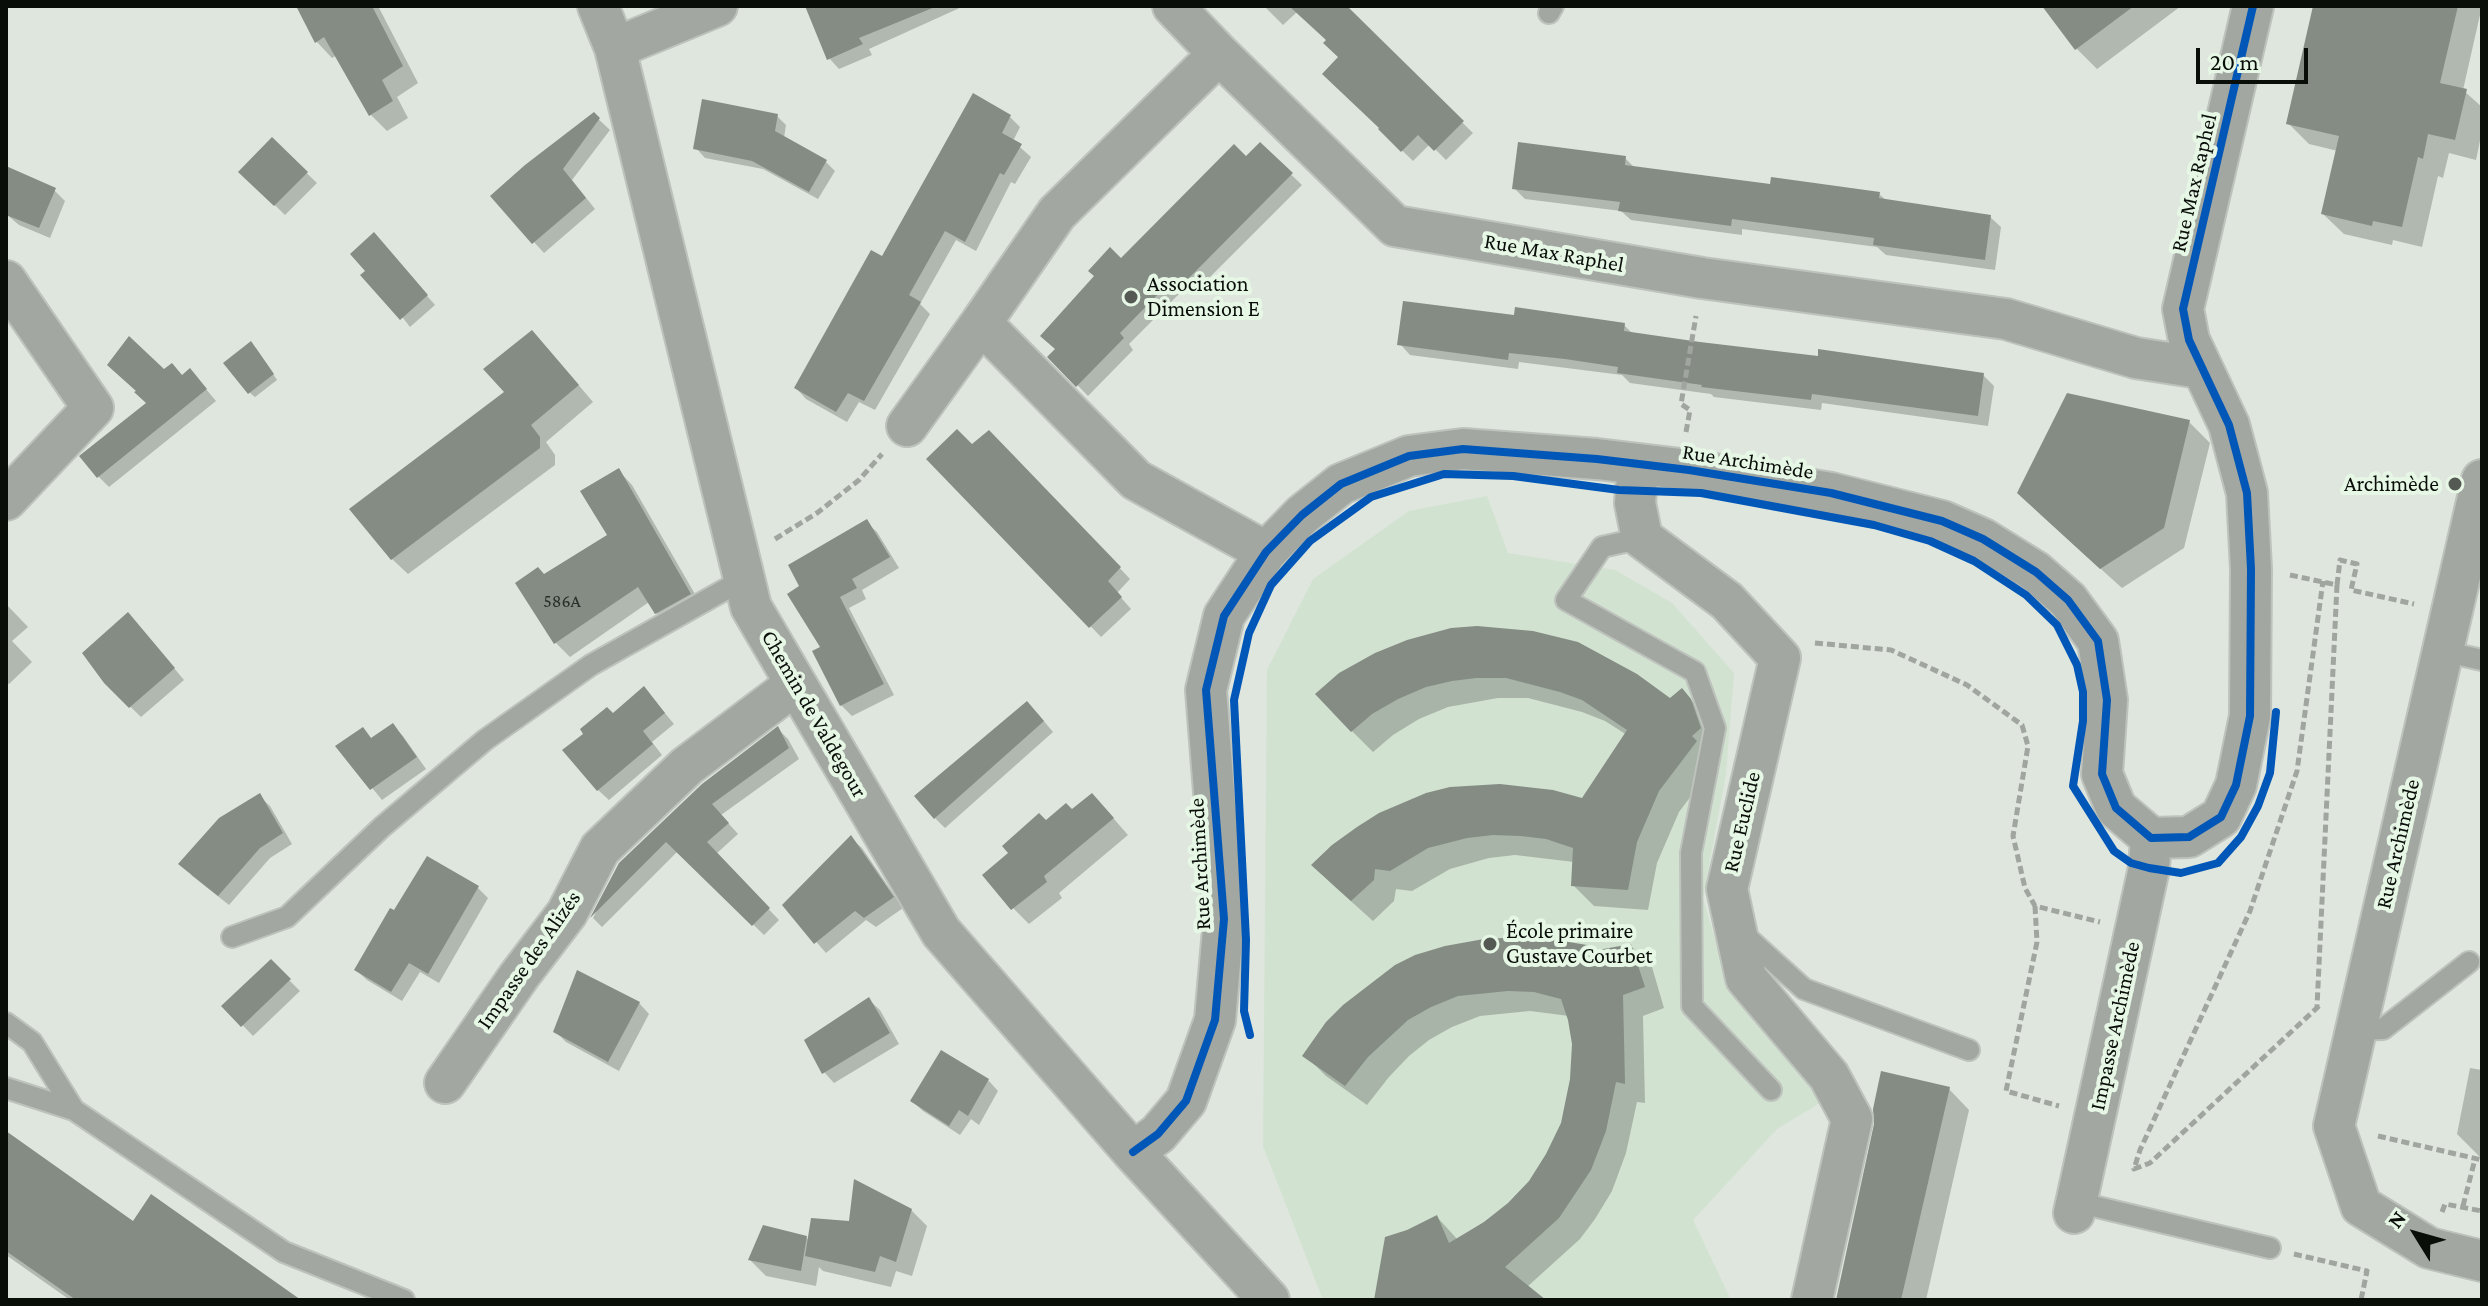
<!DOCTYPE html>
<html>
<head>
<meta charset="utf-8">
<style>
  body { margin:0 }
  #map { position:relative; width:2488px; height:1306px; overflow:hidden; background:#dee6dd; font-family:"Crimson Pro",serif }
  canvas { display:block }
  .frame { position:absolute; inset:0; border:8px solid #090e09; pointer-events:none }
  .north { position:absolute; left:2376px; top:1194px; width:80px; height:80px; -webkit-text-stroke:6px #e7f7e6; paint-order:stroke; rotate:307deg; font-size:22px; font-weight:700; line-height:32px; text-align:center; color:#090e09 }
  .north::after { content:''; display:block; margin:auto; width:28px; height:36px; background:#090e09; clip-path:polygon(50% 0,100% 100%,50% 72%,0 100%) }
  .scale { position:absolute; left:2196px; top:48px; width:112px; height:36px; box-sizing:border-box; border:4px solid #090e09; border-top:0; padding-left:10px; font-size:24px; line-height:28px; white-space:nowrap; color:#090e09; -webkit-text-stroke:6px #e7f7e6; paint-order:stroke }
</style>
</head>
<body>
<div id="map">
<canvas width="2488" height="1306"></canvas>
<div class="frame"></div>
<div class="north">N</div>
<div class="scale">20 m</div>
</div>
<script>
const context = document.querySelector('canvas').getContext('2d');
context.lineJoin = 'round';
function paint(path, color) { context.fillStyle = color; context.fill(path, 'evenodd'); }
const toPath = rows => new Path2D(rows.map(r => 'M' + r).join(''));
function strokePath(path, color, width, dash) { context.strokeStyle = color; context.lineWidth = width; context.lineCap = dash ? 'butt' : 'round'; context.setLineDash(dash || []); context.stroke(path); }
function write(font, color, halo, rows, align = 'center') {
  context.font = font + ' "Crimson Pro",serif'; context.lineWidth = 8; context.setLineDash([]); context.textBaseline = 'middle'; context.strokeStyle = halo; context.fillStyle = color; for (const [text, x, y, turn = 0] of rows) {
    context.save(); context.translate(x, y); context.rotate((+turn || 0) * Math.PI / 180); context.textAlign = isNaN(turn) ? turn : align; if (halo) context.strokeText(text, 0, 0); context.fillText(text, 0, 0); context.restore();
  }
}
const built = toPath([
  [1487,496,1508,553,1615,570,1672,603,1734,673,1726,774,1703,898,1730,990,1823,1101,1777,1129,1693,1220,1731,1300,1323,1300,1263,1146,1267,670,1313,579,1409,511]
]);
const shadow = toPath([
  [305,6,378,6,418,83,397,97,408,118,387,131,371,115,337,55,332,58,317,42],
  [816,6,964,6,869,49,872,55,839,69,829,58],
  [1264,6,1344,6,1473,133,1446,160,1430,144,1413,161,1380,129,1341,58,1328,40,1297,12,1283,25],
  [2045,6,2181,6,2097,69,2077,49],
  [2315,6,2482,6,2463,90,2482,107,2482,131,2476,160,2449,153,2443,178,2438,176,2422,247,2393,240,2392,245,2344,234,2323,214,2338,151,2309,144,2288,123],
  [594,115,610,130,572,180,595,209,544,253,493,197],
  [777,116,786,125,784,138,826,162,835,171,818,199,763,169,705,158,696,148],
  [1010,117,1020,127,1013,141,1031,157,1015,184,1011,182,976,251,956,240,920,304,930,314,875,410,859,402,847,422,806,399,796,388],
  [272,140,317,183,285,215,241,172],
  [1260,145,1302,185,1193,294,1186,287,1129,344,1133,350,1088,396,1050,357,1057,349,1096,276,1122,260,1246,158],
  [1625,158,1636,169,1771,186,1879,194,1887,201,1990,217,2001,227,1995,270,1886,255,1877,247,1742,229,1742,235,1631,220,1621,211,1525,199,1514,188],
  [6,182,54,190,65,201,50,238,19,225,6,214],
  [382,244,435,305,410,327,367,271],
  [1516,317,1624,325,1633,334,1819,358,1983,375,1994,386,1988,426,1822,403,1821,410,1714,397,1711,394,1630,383,1622,375,1519,362,1518,369,1410,355,1400,344],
  [256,348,277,380,255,397,250,393],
  [547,348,593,402,546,442,555,455,555,465,408,574,392,559,507,393],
  [190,370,216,401,109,487,98,476,148,404,138,391,164,372,182,377],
  [2189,422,2210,443,2184,548,2122,588,2040,514],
  [972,447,1012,454,1130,579,1117,593,1131,609,1101,637,929,459],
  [619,471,632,485,703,608,670,627,656,613,649,602,570,657,556,643,518,583,544,576,609,535],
  [866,522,877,532,899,568,862,590,866,599,849,608,894,695,852,716,841,705,815,652,823,648,802,587],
  [6,604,28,627,12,641,32,662,9,684,6,682],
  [138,625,184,680,141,717,105,682],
  [1376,655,1670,701,1682,691,1702,711,1716,763,1679,812,1657,863,1648,910,1594,906,1573,885,1574,862,1515,855,1489,858,1450,869,1412,891,1396,889,1394,901,1373,921,1334,886,1313,865,1583,800,1627,735,1605,721,1582,712,1528,698,1498,698,1448,707,1419,719,1393,735,1373,752,1352,731],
  [654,700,674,724,652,742,662,755,609,800,598,790,586,735,613,716],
  [1038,714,1053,732,945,828,935,818],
  [393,726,403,736,426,769,382,800,338,746,372,740],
  [778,729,788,739,799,759,721,815,738,834,716,854,779,920,764,935,678,851,602,927,593,918,620,864],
  [259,796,270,806,292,844,270,858,229,905,191,875],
  [1107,811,1128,835,1059,893,1062,898,1029,924,1013,908,1046,823,1072,812],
  [851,838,862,848,903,908,876,927,866,920,826,953,784,905],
  [478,888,488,898,439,983,420,972,402,1001,367,980,356,970,394,913],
  [1631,946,1652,967,1664,1008,1643,1016,1645,1103,1637,1102,1626,1153,1612,1191,1595,1219,1580,1239,1527,1287,1543,1300,1378,1300,1408,1232,1437,1217,1458,1240,1510,1204,1530,1182,1547,1155,1563,1124,1572,1080,1574,1044,1569,1016,1530,1011,1480,1016,1452,1027,1429,1040,1409,1056,1389,1077,1367,1105,1326,1076,1305,1055,1327,1024,1598,952],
  [271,962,300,991,253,1036,224,1006],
  [869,1000,880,1010,899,1044,834,1083,824,1072],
  [639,1003,649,1014,619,1071,566,1042,555,1031],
  [2470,1068,2482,1070,2482,1159,2457,1134],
  [988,1080,998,1091,979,1125,971,1119,960,1135,923,1111,912,1101],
  [1949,1089,1969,1110,1926,1300,1838,1300],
  [6,1133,134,1224,297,1300,70,1300,6,1255],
  [911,1210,927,1226,912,1276,896,1271,891,1287,823,1271,819,1267,816,1286,766,1276,750,1260,806,1237,809,1241,851,1224]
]);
const building = toPath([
  [296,6,375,6,373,8,403,66,382,80,393,101,369,116,324,37,315,43],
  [805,6,935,6,935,7,859,38,863,44,827,60],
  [1289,6,1347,6,1464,121,1434,151,1418,135,1401,152,1378,129,1379,128,1322,74,1338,57,1323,43,1326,40],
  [2042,6,2134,6,2075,50],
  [2313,6,2458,6,2440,83,2467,89,2455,140,2428,134,2423,159,2418,157,2402,227,2373,221,2372,226,2321,214,2339,136,2286,124],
  [973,93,1011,115,1002,133,1022,144,1004,175,1000,173,965,242,945,231,909,295,921,302,864,401,848,393,836,412,794,388,871,250,882,256],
  [702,99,778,114,775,131,827,160,809,192,752,161,693,149],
  [594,112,600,118,563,169,586,198,532,244,490,196,525,165],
  [272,137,308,172,274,206,238,172],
  [1260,142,1293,173,1182,285,1175,277,1120,333,1124,338,1076,387,1047,357,1055,349,1040,336,1094,276,1088,271,1110,247,1121,258,1234,144,1246,156],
  [1518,142,1626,156,1625,165,1770,184,1771,177,1880,192,1879,198,1991,215,1985,260,1873,245,1874,238,1732,219,1731,226,1618,211,1620,202,1512,189],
  [6,166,56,188,39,228,6,215],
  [374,232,428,295,400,320,360,275,365,271,350,254],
  [1403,301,1514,315,1515,307,1625,323,1624,331,1700,342,1818,356,1818,349,1984,373,1978,416,1812,394,1811,400,1701,387,1702,385,1617,373,1618,367,1565,359,1509,353,1508,360,1397,345],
  [532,330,579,385,531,425,540,437,540,448,391,560,349,509,504,392,483,369],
  [129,336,164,369,172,363,182,375,190,368,207,389,97,478,79,456,146,403,134,392,136,391,107,365],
  [251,341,274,374,248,394,223,363],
  [2067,393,2190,420,2164,528,2100,569,2017,493],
  [957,429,972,444,989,430,1121,567,1108,581,1122,597,1089,628,926,459],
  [619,468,691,594,655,614,638,587,554,644,515,583,538,567,544,574,607,535,580,491],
  [867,519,890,557,852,579,857,588,840,597,884,684,840,706,812,651,820,647,787,594,799,586,788,565],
  [128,612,175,668,129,708,104,683,82,653],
  [1477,626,1533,631,1578,642,1637,674,1670,698,1682,688,1691,699,1701,728,1692,736,1697,741,1659,791,1637,842,1628,890,1571,886,1573,848,1546,839,1521,836,1493,835,1467,838,1428,848,1390,871,1375,869,1374,880,1351,901,1311,865,1332,845,1357,827,1379,813,1426,793,1450,787,1500,784,1553,790,1582,798,1627,730,1582,700,1560,692,1506,678,1476,678,1452,681,1426,687,1398,699,1372,714,1351,732,1315,694,1339,673,1375,653,1407,640,1451,628],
  [644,686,665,713,643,731,653,744,597,791,562,750,583,734,580,729,607,707,613,713],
  [1027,701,1044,721,934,819,914,796],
  [393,723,417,757,370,790,335,746,363,727,371,738],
  [778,726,789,748,712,804,729,823,707,842,770,908,752,926,666,842,590,918,619,863,702,784],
  [260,793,283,833,260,848,218,896,178,864,219,818],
  [1092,793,1114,818,1044,876,1047,882,1011,910,982,875,1008,853,1002,846,1039,813,1046,820,1066,803,1072,809],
  [851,835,894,897,864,918,855,911,814,944,782,905],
  [427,856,479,886,428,974,409,963,391,992,354,970,390,908,394,910],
  [1524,937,1557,940,1587,945,1598,950,1631,944,1645,987,1623,995,1625,1084,1616,1082,1606,1131,1591,1170,1559,1218,1505,1267,1546,1300,1374,1300,1385,1237,1407,1230,1437,1215,1449,1243,1484,1222,1508,1203,1529,1181,1546,1154,1561,1123,1570,1079,1572,1044,1568,1020,1561,999,1534,992,1508,991,1458,996,1431,1007,1408,1020,1368,1057,1345,1086,1302,1056,1326,1022,1343,1005,1395,965,1415,955,1445,946,1484,939],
  [271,959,291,979,241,1027,221,1006],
  [577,970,640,1002,608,1062,553,1032],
  [869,997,890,1033,822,1074,804,1040],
  [941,1050,989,1079,968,1116,959,1110,949,1126,910,1101],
  [1881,1071,1950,1087,1901,1300,1836,1300,1874,1124,1873,1109],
  [6,1131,133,1221,151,1194,301,1300,76,1300,6,1251],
  [854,1179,912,1209,896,1262,880,1256,875,1272,805,1256,811,1218,849,1221],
  [763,1225,807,1236,801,1271,748,1260]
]);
const path = toPath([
  [1686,432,1690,410,1681,404,1696,316],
  [775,539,817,513,859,480,882,454],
  [2290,575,2337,585,2317,1007],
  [2337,585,2340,560,2357,564,2351,590,2414,604],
  [1815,643,1891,650,1967,685,2022,725,2028,746,2013,836,2025,888,2035,906,2100,922],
  [2035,906,2037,942,2006,1091,2059,1106],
  [2319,1006,2150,1163,2134,1169,2140,1150,2250,911,2297,771,2323,581],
  [2378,1136,2482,1160],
  [2463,1206,2475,1159],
  [2442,1212,2445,1204,2482,1211],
  [2294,1254,2367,1271,2361,1300]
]);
const lane = toPath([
  [1549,13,1553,6],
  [1642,538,1602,547,1566,600,1695,672,1715,728,1691,853,1692,1006,1771,1090],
  [2442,651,2482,660],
  [1740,931,1804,989,1969,1050],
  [232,937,287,917,382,827,485,740,591,665,744,579],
  [6,1023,32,1042,74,1110,284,1252,404,1300],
  [2356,1030,2383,1029,2469,962],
  [6,1088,74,1110],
  [2076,1202,2270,1248]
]);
const street = toPath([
  [598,6,615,48,751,607,941,932,1133,1152,1269,1300],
  [1173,6,1219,54],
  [615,48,717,6],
  [6,281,93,408,6,500],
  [907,426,981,323],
  [1638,464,1635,503,1642,538,1727,601,1780,658,1727,889,1746,978,1829,1076,1852,1119,1812,1300],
  [2482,480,2334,1126,2361,1206,2429,1248,2482,1261],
  [1266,552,1136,480,981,323,1057,213,1219,54,1395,226,1702,278,2006,319,2136,358,2200,368],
  [445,1083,519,976,567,913,600,849,687,766,796,684],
  [1133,1152,1158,1134,1186,1101,1215,1020,1224,919,1206,690,1224,616,1266,552,1302,515,1341,484,1409,456,1463,449,1597,459,1689,470,1831,493,1942,521,1983,539,2036,572,2068,600,2098,641,2107,700,2102,774,2116,808,2151,838,2189,837,2221,817,2236,785,2250,716,2251,569,2247,493,2229,425,2189,340,2183,309,2253,6],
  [2074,1213,2149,868,2151,838]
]);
const cycleway = toPath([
  [1250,1035,1244,1011,1246,940,1234,700,1249,633,1271,585,1310,541,1371,497,1444,474,1513,476,1619,490,1701,493,1874,525,1930,541,1974,561,2026,595,2057,625,2077,665,2083,692,2083,721,2073,786,2114,851,2131,863,2149,868,2181,873,2218,863,2241,837,2258,806,2270,773,2276,712],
  [1133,1152,1158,1134,1186,1101,1215,1020,1224,919,1206,690,1224,616,1266,552,1302,515,1341,484,1409,456,1463,449,1597,459,1689,470,1831,493,1942,521,1983,539,2036,572,2068,600,2098,641,2107,700,2102,774,2116,808,2151,838,2189,837,2221,817,2236,785,2250,716,2251,569,2247,493,2229,425,2189,340,2183,309,2253,6]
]);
const markers = [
  [1131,297,8,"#545a53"],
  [2455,484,8,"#545a53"],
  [1490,944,8,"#545a53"]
];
const numberNames = [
  ["586A",562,601]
];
const streetNames = [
  ["Rue Max Raphel",2194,183,-77],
  ["Rue Max Raphel",1554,253,10],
  ["Rue Archimède",1748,462,9],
  ["Chemin de Valdegour",814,714,60],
  ["Rue Euclide",1742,822,-77],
  ["Rue Archimède",2398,844,-77],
  ["Rue Archimède",1200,864,-93],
  ["Impasse des Alizés",529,960,-55],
  ["Impasse Archimède",2115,1026,-78]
];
const poiNames = [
  ["Association",1147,284],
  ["Dimension E",1147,309],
  ["Archimède",2439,484,"right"],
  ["École primaire",1506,931],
  ["Gustave Courbet",1506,956]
];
paint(built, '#d2e2d1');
paint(shadow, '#0003');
paint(building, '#848c83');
strokePath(lane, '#bdc3bc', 24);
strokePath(street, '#bdc3bc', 44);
strokePath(path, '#a1a5a0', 5, [8, 4]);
strokePath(lane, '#a2a7a1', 20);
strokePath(street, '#a2a7a1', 40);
strokePath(cycleway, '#0057b8', 8);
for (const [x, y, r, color] of markers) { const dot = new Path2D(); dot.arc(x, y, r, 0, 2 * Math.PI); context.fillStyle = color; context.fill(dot); strokePath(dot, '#e7f7e6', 3); }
write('18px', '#282e28', null, numberNames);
write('22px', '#090e09', '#e7f7e6', streetNames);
write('22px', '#090e09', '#e7f7e6', poiNames, 'left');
</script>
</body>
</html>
